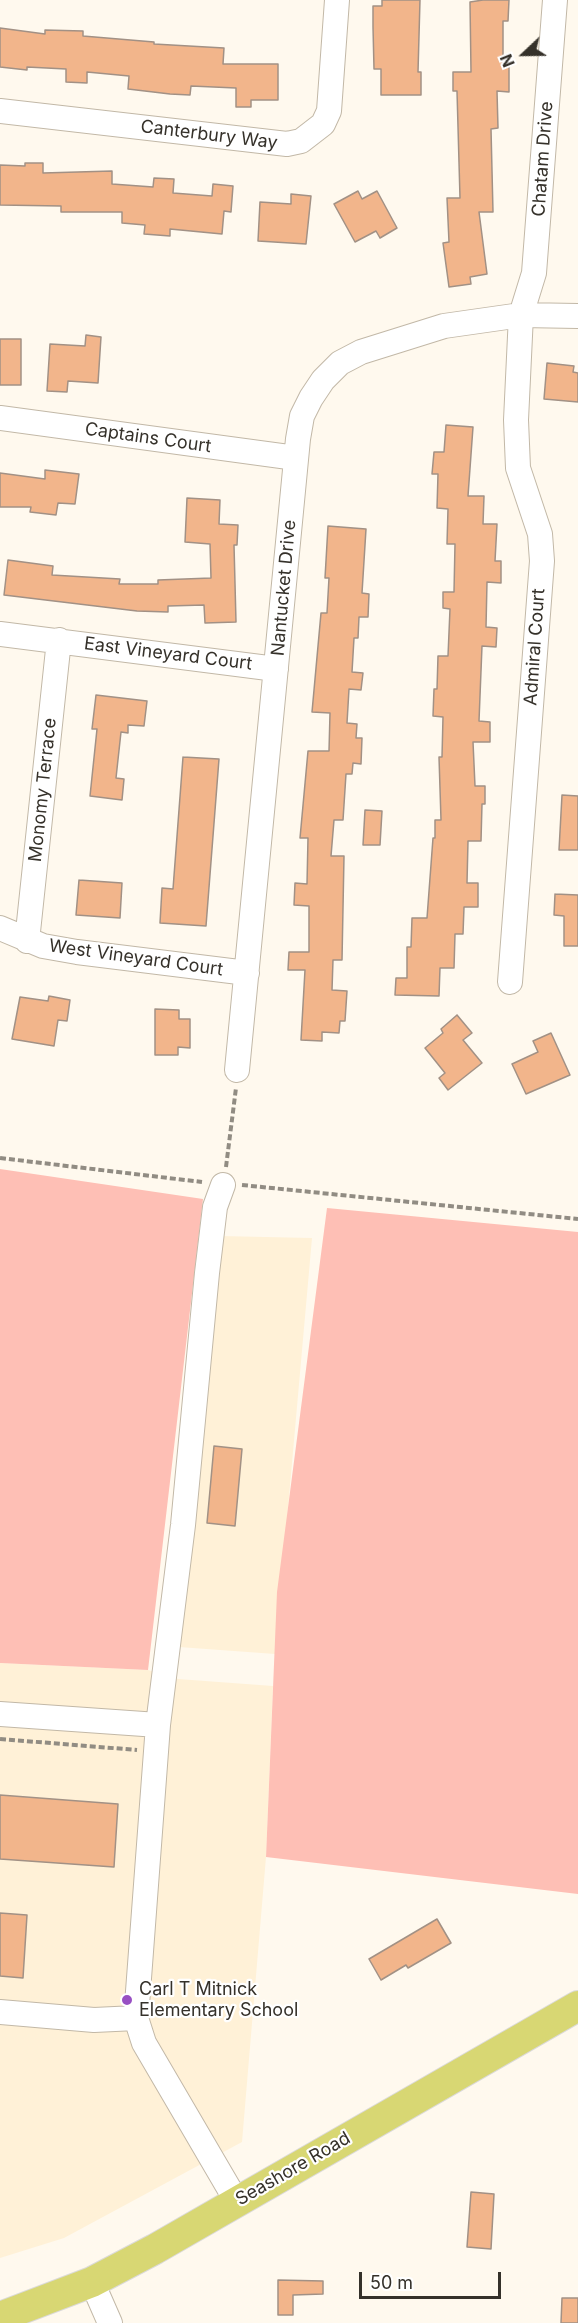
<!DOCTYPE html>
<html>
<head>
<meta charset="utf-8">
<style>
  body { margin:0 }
  #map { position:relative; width:578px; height:2323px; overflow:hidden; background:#fff9ee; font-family:Inter,sans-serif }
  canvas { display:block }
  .north { position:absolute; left:494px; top:24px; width:60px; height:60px; -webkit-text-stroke:4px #fff; paint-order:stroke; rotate:248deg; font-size:16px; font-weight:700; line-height:24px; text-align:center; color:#35312a }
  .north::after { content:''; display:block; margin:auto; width:21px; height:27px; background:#35312a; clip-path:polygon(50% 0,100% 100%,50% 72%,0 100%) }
  .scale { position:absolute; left:359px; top:2272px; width:142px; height:27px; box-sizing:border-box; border:3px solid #35312a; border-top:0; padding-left:8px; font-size:18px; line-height:21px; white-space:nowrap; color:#35312a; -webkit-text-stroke:4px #fff; paint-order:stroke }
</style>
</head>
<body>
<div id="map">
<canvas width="578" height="2323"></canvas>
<div class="north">N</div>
<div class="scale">50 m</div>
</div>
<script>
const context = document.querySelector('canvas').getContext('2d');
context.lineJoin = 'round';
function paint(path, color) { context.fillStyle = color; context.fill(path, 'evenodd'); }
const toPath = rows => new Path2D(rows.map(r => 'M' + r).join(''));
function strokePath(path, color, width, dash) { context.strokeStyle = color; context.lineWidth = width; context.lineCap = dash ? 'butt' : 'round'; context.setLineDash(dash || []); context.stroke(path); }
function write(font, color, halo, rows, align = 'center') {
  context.font = font + ' Inter,sans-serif'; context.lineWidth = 4.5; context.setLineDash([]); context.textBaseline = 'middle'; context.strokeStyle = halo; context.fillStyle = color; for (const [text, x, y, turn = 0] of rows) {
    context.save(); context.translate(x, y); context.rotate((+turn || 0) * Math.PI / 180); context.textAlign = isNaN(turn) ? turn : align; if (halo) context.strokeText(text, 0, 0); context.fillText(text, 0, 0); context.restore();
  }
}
const built = toPath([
  [219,1236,312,1238,275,1654,179,1647],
  [0,1663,148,1670,178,1679,273,1686,266,1857,242,2142,64,2238,0,2258]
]);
const green = toPath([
  [0,1169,203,1199,148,1670,0,1663],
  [327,1208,578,1232,578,1894,266,1857,277,1592]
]);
const building = toPath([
  [382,0,420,0,418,72,421,72,421,95,381,95,381,69,374,69,373,27,373,6,382,6,382,0],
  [483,0,509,0,508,21,503,21,503,67,509,67,509,92,497,91,498,128,491,129,493,212,479,212,487,274,470,277,471,284,449,287,443,243,449,242,447,198,460,198,457,91,453,91,453,72,471,72,470,2,483,0],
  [0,28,45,34,45,30,83,31,83,36,154,42,154,44,224,48,223,64,278,64,278,100,251,100,251,107,236,107,236,88,191,86,190,95,170,94,128,89,129,76,87,72,87,83,66,82,66,69,27,67,27,70,0,67,0,28],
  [25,163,43,163,43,173,112,171,112,184,153,187,154,178,174,179,173,193,212,196,213,184,233,186,231,212,224,211,222,234,170,229,170,236,144,234,145,225,122,223,122,212,61,212,61,206,0,205,0,165,25,166,25,163],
  [358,191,362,199,377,191,397,228,380,238,376,231,355,242,334,204,358,191],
  [291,194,311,196,306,244,258,241,260,202,291,204,291,194],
  [86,335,101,337,98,383,68,381,67,392,47,391,50,344,85,346,86,335],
  [0,339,21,339,21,385,0,385,0,339],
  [547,363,574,366,573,372,578,373,578,402,544,399,547,363],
  [446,425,473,427,468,496,484,496,483,524,497,524,495,561,501,561,501,583,487,582,486,627,497,628,496,647,482,646,479,721,490,722,490,742,473,742,475,786,485,786,485,804,482,804,481,841,468,841,467,883,478,883,478,907,464,907,463,934,455,934,454,968,440,968,439,996,395,995,396,978,407,978,407,947,411,947,412,918,427,918,433,838,435,838,435,820,441,820,439,757,442,757,443,717,433,716,434,689,437,689,438,656,448,656,450,609,443,608,443,592,454,592,455,544,447,544,448,509,437,508,438,474,432,474,434,452,444,452,446,425],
  [45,470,79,474,75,504,58,503,56,515,30,512,31,507,0,507,0,473,45,479,45,470],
  [187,498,220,500,219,524,238,525,237,545,234,545,236,622,205,623,204,605,168,606,168,612,137,611,4,595,8,560,53,566,52,575,120,579,119,584,158,584,158,580,211,578,210,544,185,542,187,498],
  [328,526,366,529,362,593,369,594,368,617,359,617,358,638,354,638,352,672,363,673,361,690,349,689,347,723,357,724,356,738,362,738,361,764,353,763,352,774,346,774,343,820,334,820,331,856,344,856,342,960,333,960,332,990,347,991,345,1021,340,1021,339,1033,322,1032,322,1041,301,1040,305,970,288,970,289,952,309,952,309,906,294,905,295,883,307,884,308,838,300,838,308,751,329,751,330,713,312,712,321,613,327,613,329,578,325,578,328,526],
  [96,695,147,701,144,726,128,725,128,733,121,732,116,778,124,779,122,800,90,796,97,729,92,729,96,695],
  [183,757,219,759,206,926,160,923,162,888,173,889,183,757],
  [562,795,578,796,578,850,559,850,562,795],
  [365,810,382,811,380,845,363,845,365,810],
  [79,880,122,883,120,918,76,915,79,880],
  [555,894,578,895,578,946,564,946,564,916,554,915,555,894],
  [49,996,70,1000,67,1021,58,1020,54,1046,12,1039,20,997,48,1001,49,996],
  [155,1009,179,1010,179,1019,190,1019,190,1048,178,1047,178,1055,155,1055,155,1009],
  [457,1015,472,1033,463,1040,482,1063,448,1090,439,1078,445,1073,425,1048,443,1033,441,1029,457,1015],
  [551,1033,570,1075,526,1094,512,1064,538,1052,533,1041,551,1033],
  [214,1446,242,1449,235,1526,207,1523,214,1446],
  [0,1795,118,1804,114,1867,0,1859,0,1795],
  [0,1913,27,1915,23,1978,0,1976,0,1913],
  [437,1919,451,1943,408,1968,406,1965,381,1980,369,1959,437,1919],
  [471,2192,494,2194,491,2249,467,2247,471,2192],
  [278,2280,323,2281,323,2294,293,2295,293,2315,278,2315,278,2280],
  [562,2298,578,2298,578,2323,561,2323,562,2298]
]);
const path = toPath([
  [0,1158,202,1182],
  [226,1167,236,1088],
  [242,1185,578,1219],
  [0,1739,137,1750]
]);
const minor = toPath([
  [0,111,287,144,301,141,323,124,329,111,337,0],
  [0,418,296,458],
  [0,634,276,669],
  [0,928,43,946,77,952,247,973],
  [27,941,59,640],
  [510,982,542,561,540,534,518,468,516,420,521,315,534,273,555,0],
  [237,1070,298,439,302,416,311,398,323,380,340,363,361,352,444,326,521,315,578,316],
  [0,1714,158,1725,136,2018],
  [158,1725,183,1525,207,1273,215,1207,223,1185],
  [0,2012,94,2020,136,2018,144,2043,237,2202],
  [92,2282,110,2323]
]);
const major = toPath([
  [0,2317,92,2282,155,2249,578,2006]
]);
const markers = [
  [127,2000,6,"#9850c3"]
];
const streetNames = [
  ["Canterbury Way",209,135,7],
  ["Chatam Drive",543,159,-86],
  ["Captains Court",148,438,8],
  ["Nantucket Drive",284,588,-85],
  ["Admiral Court",535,647,-86],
  ["East Vineyard Court",168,654,7],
  ["Monomy Terrace",43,790,-84],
  ["West Vineyard Court",136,958,8],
  ["Seashore Road",293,2169,-30]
];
const poiNames = [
  ["Carl T Mitnick",139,1990],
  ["Elementary School",139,2011]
];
paint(built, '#fff1d7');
paint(green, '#febfb5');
paint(building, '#f2b58b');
strokePath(building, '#a29185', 1.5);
strokePath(minor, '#c2b8a7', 26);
strokePath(major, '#dbdad9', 32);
strokePath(path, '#918c83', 4, [6, 3]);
strokePath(minor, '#fff', 24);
strokePath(major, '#d8d773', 30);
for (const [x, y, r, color] of markers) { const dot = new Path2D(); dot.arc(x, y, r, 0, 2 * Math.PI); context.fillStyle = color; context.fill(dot); strokePath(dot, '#fff', 2); }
write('18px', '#35312a', '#fff', streetNames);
write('18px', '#35312a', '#fff', poiNames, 'left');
</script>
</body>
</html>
